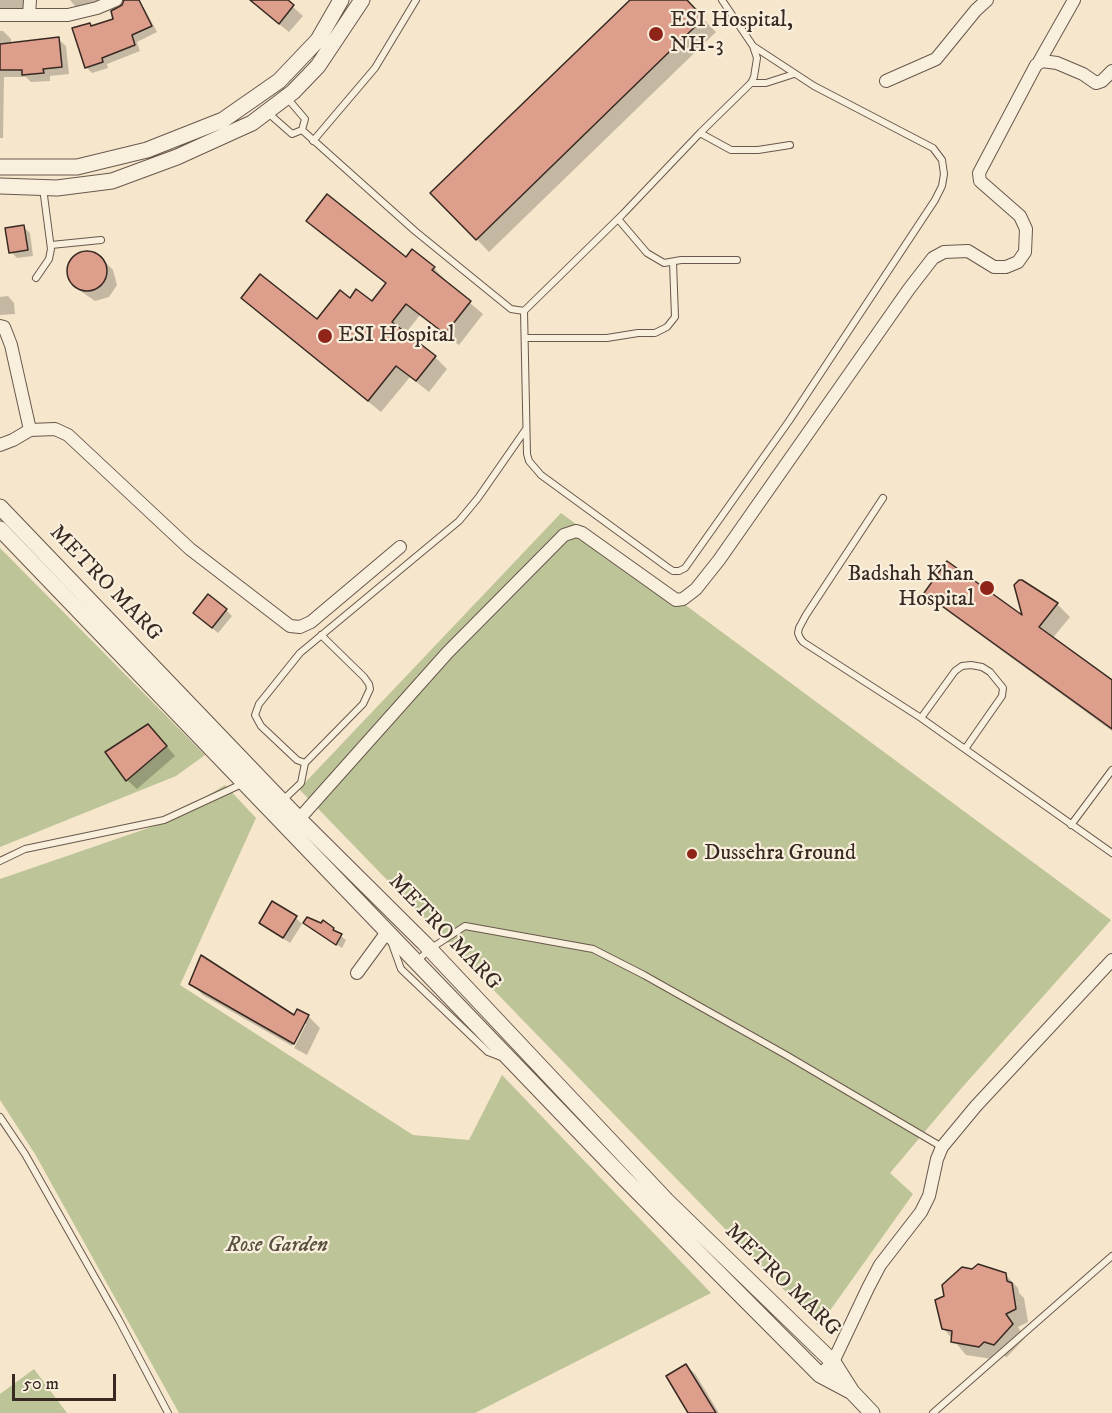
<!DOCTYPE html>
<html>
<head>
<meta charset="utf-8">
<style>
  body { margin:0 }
  #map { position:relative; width:1112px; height:1413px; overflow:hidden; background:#f6e6cb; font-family:"IM FELL DW Pica",serif }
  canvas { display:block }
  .scale { position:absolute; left:12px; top:1374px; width:104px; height:27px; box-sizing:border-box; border:3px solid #382923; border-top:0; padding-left:8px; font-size:18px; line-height:21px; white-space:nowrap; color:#382923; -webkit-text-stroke:4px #f9efdd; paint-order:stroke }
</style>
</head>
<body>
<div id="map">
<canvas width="1112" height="1413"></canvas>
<div class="scale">50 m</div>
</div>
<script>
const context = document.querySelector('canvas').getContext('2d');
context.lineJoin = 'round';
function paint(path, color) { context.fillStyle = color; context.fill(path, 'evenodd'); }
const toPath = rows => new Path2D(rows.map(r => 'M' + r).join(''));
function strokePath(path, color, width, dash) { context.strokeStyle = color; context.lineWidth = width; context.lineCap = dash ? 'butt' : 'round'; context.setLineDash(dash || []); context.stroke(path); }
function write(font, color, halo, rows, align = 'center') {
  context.font = font + ' "IM FELL DW Pica",serif'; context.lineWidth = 4.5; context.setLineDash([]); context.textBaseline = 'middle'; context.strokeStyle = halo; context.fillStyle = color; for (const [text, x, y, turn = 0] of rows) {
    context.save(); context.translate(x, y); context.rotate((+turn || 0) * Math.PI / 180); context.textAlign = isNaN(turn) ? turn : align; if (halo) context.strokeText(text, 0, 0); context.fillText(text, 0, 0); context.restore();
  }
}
const green = toPath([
  [561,513,1111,920,959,1091,890,1173,913,1194,819,1326,299,789],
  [0,548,205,755,176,776,0,847],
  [225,785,256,818,180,985,413,1135,469,1140,502,1075,711,1293,475,1413,179,1413,35,1154,0,1100,0,879,160,824],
  [34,1369,67,1413,0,1413,0,1394]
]);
const shadow = toPath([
  [0,0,25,0,25,12,0,13],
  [70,0,111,0,80,12],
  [249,0,285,0,303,16,289,32],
  [632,0,685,0,716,32,489,252,433,193],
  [138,1,144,8,157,32,137,42,140,51,107,64,108,68,92,73,86,67,92,27,115,20],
  [0,31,3,31,11,39,11,45,58,39,66,46,69,74,50,76,50,81,31,82,26,77,4,77,3,138,0,138],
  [308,220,406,259,412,251,434,268,446,281,445,282,483,314,459,345,420,315,405,334,435,357,447,369,429,392,410,377,381,412,255,310,243,297,317,322,350,300,372,303,386,284,320,233],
  [23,227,30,233,33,256,17,258,11,252],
  [83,252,90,252,103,260,113,270,117,285,109,297,95,301,82,292,72,282,68,268,71,261],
  [8,296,14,303,15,314,0,315,0,297],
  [926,593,1025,619,1057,604,1070,617,1052,639,1112,682,1112,731,939,605],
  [226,610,232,616,218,633,201,619],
  [158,736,175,756,137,789,127,780],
  [296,918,302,924,290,943,260,923],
  [323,922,346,940,342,948,310,928,321,925],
  [191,983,295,1017,308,1016,320,1028,307,1055,294,1048,306,1024,303,1024,292,1046,203,995],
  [1005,1274,1018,1288,1019,1293,1024,1298,1028,1322,1018,1327,1025,1338,1007,1357,997,1354,992,1359,966,1355,943,1328],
  [686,1365,696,1375,719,1413,690,1413]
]);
const building = toPath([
  [124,0,139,0,152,26,132,35,135,45,102,58,103,62,85,68,72,28,90,23,91,26,113,19,111,11,122,5,124,0],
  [250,0,288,0,294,5,279,24,250,0],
  [630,0,687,0,704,18,476,240,430,193,630,0],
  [59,37,62,67,43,69,44,73,22,75,22,70,0,70,0,44,59,37],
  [327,194,406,257,412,249,435,267,432,270,471,301,445,334,406,304,392,322,436,356,416,381,396,366,368,401,241,298,260,274,317,319,340,290,350,298,356,289,372,301,386,283,306,221,327,194],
  [24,225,28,250,9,253,5,228,24,225],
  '67 271a20 20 0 1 1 40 0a20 20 0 1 1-40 0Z',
  [947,561,1022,615,1014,585,1019,580,1022,580,1058,603,1039,627,1112,680,1112,729,924,593,947,561],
  [208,594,227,609,212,628,193,613,208,594],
  [148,724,167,746,126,781,105,752,148,724],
  [272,901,297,916,283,938,259,923,272,901],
  [307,917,321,923,323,920,334,928,333,930,342,934,336,945,303,923,307,917],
  [201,955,294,1015,297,1009,309,1015,294,1044,189,984,201,955],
  [978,1264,1006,1273,1007,1281,1012,1283,1016,1309,1006,1314,1013,1324,994,1345,984,1342,979,1347,951,1342,952,1331,942,1329,935,1300,944,1296,942,1285,962,1267,972,1269,978,1264],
  [686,1364,716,1413,688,1413,666,1376,686,1364]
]);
const service = toPath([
  [751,83,766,83,794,74],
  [288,99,305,119,302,130],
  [267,112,292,134,302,130],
  [302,130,415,231,511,309,524,311,623,214,700,133,751,83,754,77,757,58,753,46,722,0],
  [700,133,731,150,758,150,790,145],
  [313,141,375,68,416,0],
  [618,219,647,253,664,263,681,260,737,260],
  [51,245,101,240],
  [36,278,49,259,51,249,43,188],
  [524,311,527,454,529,461,541,475,667,567,673,571,679,571,685,568,789,421,935,200,942,186,944,174,942,160,933,148,814,86,753,46],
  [525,338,607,338,638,333,655,333,667,327,675,317,673,262],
  [883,498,806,615,799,628,798,633,800,638,803,642,921,718,1112,853],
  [921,718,955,671,962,666,971,665,982,667,990,672,1003,688,1002,696,965,749],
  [305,763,297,760,261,726,255,715,259,704,300,653,459,521,478,498,526,429],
  [283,800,301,783,305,763,363,704,370,689,369,684,364,677,321,635],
  [1071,825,1112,770],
  [0,861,25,849,164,820,244,783],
  [392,944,401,969,488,1052,501,1057],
  [416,962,430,949,465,926,593,949,644,975,786,1055,942,1147],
  [0,1117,25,1154,119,1320,168,1413],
  [933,1413,1112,1256]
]);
const minor = toPath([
  [0,15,68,15,97,8,116,0],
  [29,15,30,0],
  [1039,62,1074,0],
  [886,81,936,59,976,10,987,0],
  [0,326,4,327,11,345,30,430],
  [0,445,13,440,30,430,55,429,68,435,190,549,290,626,300,627,311,622,400,547],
  [299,819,448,652,564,535,576,531,582,533,676,600,683,599,696,589,719,560,909,289,933,258,944,252,968,251,994,267,1006,267,1018,262,1025,252,1026,229,1020,216,980,181,979,173,1036,65,1042,61,1057,63,1083,74,1096,83,1102,81,1112,71],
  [357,973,387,932],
  [820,1375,833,1362,868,1288,880,1265,921,1212,929,1196,937,1159,942,1147,976,1106,1112,960]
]);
const tertiary = toPath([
  [0,167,77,167,147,150,223,120,279,81,318,40,341,0],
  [0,186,57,188,112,181,177,157,252,123,293,92,318,66,362,0],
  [0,507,299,819,425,944,667,1201,833,1362,852,1392,872,1413],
  [0,529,623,1177,820,1375,852,1392]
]);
const markers = [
  [656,34,8,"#8f2418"],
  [325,336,8,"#8f2418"],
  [987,588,8,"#8f2418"],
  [692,854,6,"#8f2418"]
];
const poiNames = [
  ["ESI Hospital,",670,21],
  ["NH-3",670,46],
  ["ESI Hospital",338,336],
  ["Badshah Khan",974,575,"right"],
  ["Hospital",974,600,"right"],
  ["Dussehra Ground",704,854]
];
const streetNames = [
  ["METRO MARG",105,584,46],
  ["METRO MARG",444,933,46],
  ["METRO MARG",782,1281,44]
];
const parkNames = [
  ["Rose Garden",277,1246]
];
paint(green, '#bdc497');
paint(shadow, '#0003');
paint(building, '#dd9e8c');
strokePath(building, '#382923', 1.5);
strokePath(service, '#68584d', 8);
strokePath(minor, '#68584d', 14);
strokePath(tertiary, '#68584d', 17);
strokePath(service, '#f9efdd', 6);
strokePath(minor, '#f9efdd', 12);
strokePath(tertiary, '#f9efdd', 15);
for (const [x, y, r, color] of markers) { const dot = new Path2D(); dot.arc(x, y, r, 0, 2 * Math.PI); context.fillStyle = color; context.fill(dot); strokePath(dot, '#f9efdd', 2); }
write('22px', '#382923', '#f9efdd', poiNames, 'left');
write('22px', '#382923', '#f9efdd', streetNames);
write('italic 22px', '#595040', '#f9efdd', parkNames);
</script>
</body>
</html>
